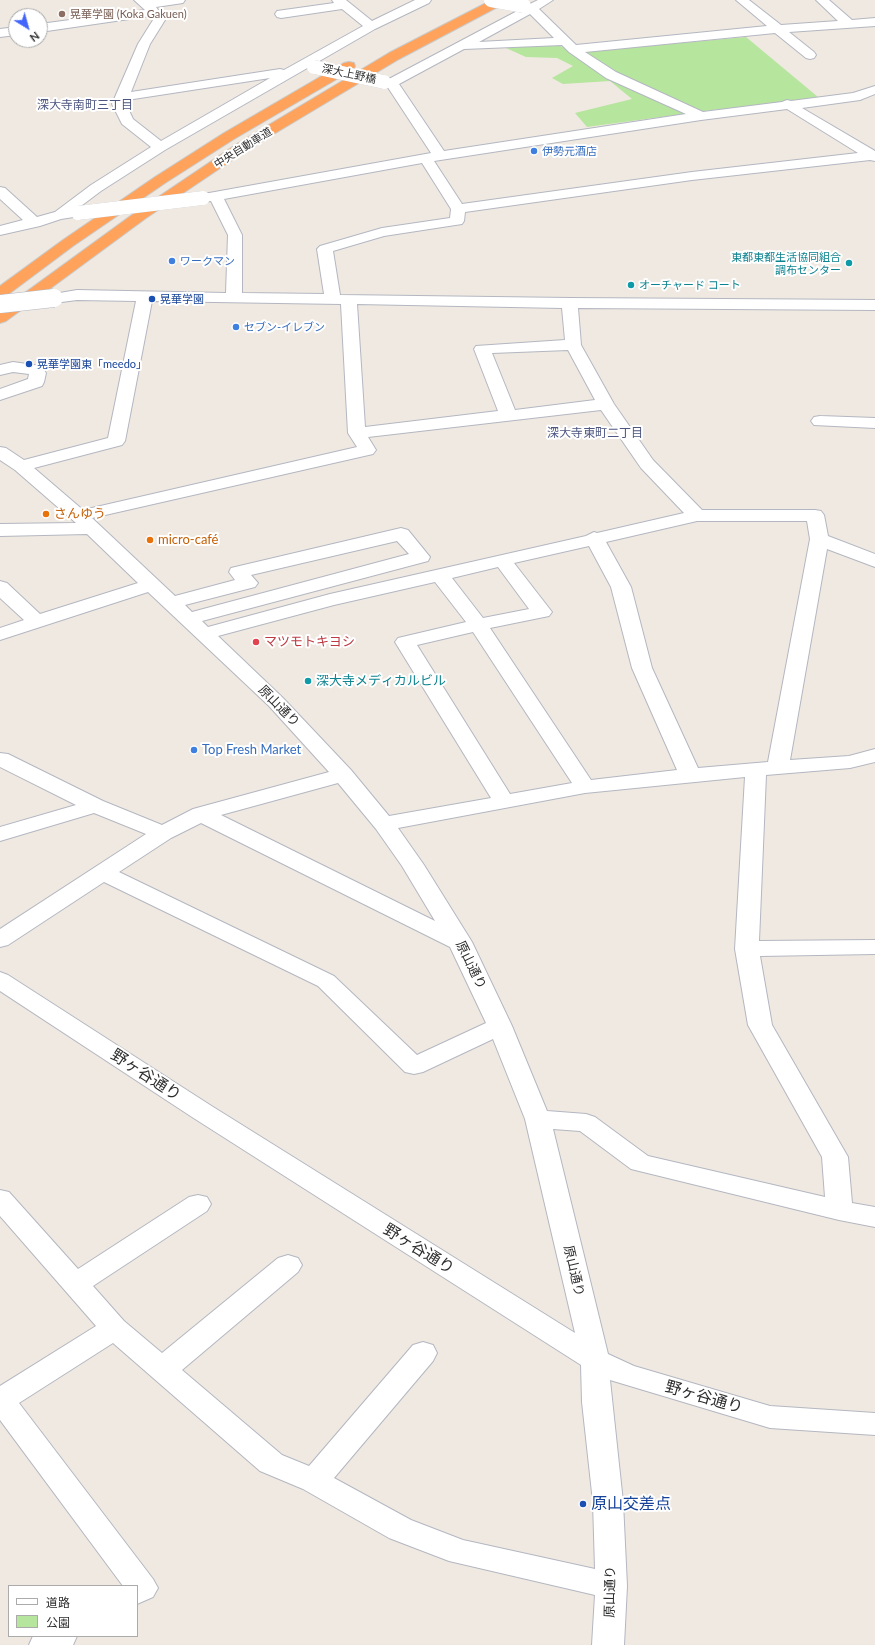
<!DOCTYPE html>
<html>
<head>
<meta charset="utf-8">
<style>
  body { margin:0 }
  #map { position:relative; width:875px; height:1645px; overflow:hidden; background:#efe9e1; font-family:Lato,"Noto Sans JP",sans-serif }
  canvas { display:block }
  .legend { position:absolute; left:8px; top:1585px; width:130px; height:52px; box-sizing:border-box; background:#fff; border:1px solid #ababab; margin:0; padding:5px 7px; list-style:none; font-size:12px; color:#2e2e2e }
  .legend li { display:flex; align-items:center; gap:8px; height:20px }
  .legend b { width:20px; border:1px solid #ababab }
  .north { position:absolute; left:8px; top:8px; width:40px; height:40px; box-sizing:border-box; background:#fff; border:1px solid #ababab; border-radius:50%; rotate:143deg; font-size:11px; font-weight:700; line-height:16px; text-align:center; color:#2e2e2e }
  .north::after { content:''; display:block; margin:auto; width:14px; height:18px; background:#4264fb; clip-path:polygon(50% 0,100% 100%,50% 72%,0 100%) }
</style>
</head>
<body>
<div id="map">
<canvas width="875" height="1645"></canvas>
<ul class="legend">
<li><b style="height:5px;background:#fff"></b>道路</li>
<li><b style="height:11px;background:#b6e59e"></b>公園</li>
</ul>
<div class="north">N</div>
</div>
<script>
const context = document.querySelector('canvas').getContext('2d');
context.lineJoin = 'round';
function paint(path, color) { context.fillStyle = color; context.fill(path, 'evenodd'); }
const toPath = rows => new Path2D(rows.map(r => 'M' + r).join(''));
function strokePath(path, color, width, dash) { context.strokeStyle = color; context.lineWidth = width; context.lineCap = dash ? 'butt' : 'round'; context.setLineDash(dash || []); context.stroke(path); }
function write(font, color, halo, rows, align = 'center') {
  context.font = font + ' Lato,"Noto Sans JP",sans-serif'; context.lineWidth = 4; context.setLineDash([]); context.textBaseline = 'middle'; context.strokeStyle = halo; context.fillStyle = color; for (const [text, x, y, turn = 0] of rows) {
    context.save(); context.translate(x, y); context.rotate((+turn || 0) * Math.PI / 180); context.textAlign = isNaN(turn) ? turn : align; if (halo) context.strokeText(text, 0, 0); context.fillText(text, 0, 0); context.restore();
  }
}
const green = toPath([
  [746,37,818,97,752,106,733,116,720,109,587,127,575,113,632,99,610,81,563,84,552,78,573,66,557,58,526,57,506,48,554,44,565,48,594,51]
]);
const minor = toPath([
  [134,0,185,0,183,3,156,7,165,20,150,44,131,92,280,69,284,70,363,26,342,9,281,18,277,17,275,14,277,11,334,3,332,0,346,0,372,21,415,0,431,0,429,3,375,29,165,150,101,191,77,209,80,210,82,213,80,216,61,219,40,226,0,235,0,226,23,220,0,199,0,187,5,188,37,217,55,212,91,185,151,147,122,124,112,104,138,44,153,20,150,16,40,32,40,24,145,10,134,0],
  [270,78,161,141,133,119,126,104,127,100,270,78],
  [538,0,553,0,539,9,576,45,767,26,736,0,749,0,781,25,838,21,816,0,829,0,852,20,875,18,875,26,789,32,814,52,816,55,814,58,810,59,806,58,775,33,585,52,616,72,703,112,782,102,787,100,791,101,853,93,875,86,875,94,860,100,802,108,875,151,875,161,870,160,692,180,465,212,464,221,462,224,384,236,333,251,340,295,570,298,875,300,875,310,578,308,581,345,614,404,653,460,702,510,815,510,821,511,824,515,828,536,875,554,875,567,827,549,790,760,849,756,875,749,875,762,850,768,766,775,759,941,875,940,875,954,760,956,772,1025,848,1157,852,1203,875,1207,875,1227,839,1220,631,1169,580,1131,553,1129,608,1354,634,1366,770,1406,875,1413,875,1435,770,1428,610,1380,623,1502,627,1586,624,1645,592,1645,595,1595,449,1561,389,1538,303,1489,260,1471,113,1343,19,1403,153,1579,158,1588,153,1597,137,1604,137,1586,123,1586,0,1420,0,1386,96,1326,0,1216,0,1190,9,1192,78,1269,189,1197,198,1195,207,1197,211,1204,207,1211,93,1286,124,1321,162,1353,278,1258,288,1255,298,1258,302,1265,298,1272,182,1370,282,1455,309,1466,413,1345,423,1342,433,1345,437,1353,433,1361,334,1478,411,1520,463,1540,595,1569,593,1502,582,1402,581,1365,192,1117,0,991,0,972,8,975,210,1105,575,1333,525,1119,493,1039,423,1072,414,1074,405,1072,318,986,104,882,8,945,0,947,0,929,146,834,94,813,0,841,0,827,76,805,0,767,0,753,8,754,103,801,162,825,193,809,329,772,269,706,148,592,0,640,0,628,24,620,0,598,0,581,7,583,40,614,138,583,87,534,0,536,0,524,76,523,15,470,0,460,0,447,6,448,24,460,108,438,136,301,77,300,54,303,48,301,46,298,48,295,77,290,226,293,228,235,211,201,203,202,198,201,196,198,198,195,431,153,385,83,387,80,521,9,518,6,520,3,524,2,530,4,538,0],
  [530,14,554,38,479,42,530,14],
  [562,45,569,52,606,78,686,114,444,151,399,84,464,49,562,45],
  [787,109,858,153,692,172,462,204,434,161,701,120,787,109],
  [422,163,451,209,450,218,382,228,320,246,317,249,324,294,242,293,242,235,224,199,422,163],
  [152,301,341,304,348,433,357,447,83,510,34,468,122,445,125,441,152,301],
  [357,304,562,308,565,340,476,346,474,349,498,411,365,427,357,304],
  [568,350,595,400,515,410,492,353,568,350],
  [601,410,641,468,684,513,597,533,594,532,586,536,330,594,208,627,202,621,428,561,430,557,408,530,401,528,231,568,229,572,235,580,175,596,92,518,373,454,376,450,368,437,601,410],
  [697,521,807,521,810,539,768,762,698,768,652,668,631,587,606,542,697,521],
  [397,541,409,554,192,612,185,605,255,587,258,583,251,575,397,541],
  [589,546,611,587,632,668,677,770,591,780,490,628,549,616,552,612,514,563,589,546],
  [498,567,529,609,483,618,452,578,498,567],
  [435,582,466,622,398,638,395,642,491,798,389,816,351,770,283,698,218,636,334,605,435,582],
  [473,632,572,783,510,794,417,645,473,632],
  [745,777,735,949,748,1025,822,1157,825,1197,648,1156,595,1117,586,1114,547,1111,512,1026,472,942,424,865,398,828,585,793,745,777],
  [338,783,376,829,402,866,435,921,221,815,338,783],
  [201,823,450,947,486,1023,417,1055,334,976,119,872,171,838,201,823],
  [16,27,16,35,0,37,0,29,16,27],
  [13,362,41,366,46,373,44,382,42,386,0,400,0,389,28,379,29,374,13,372,0,375,0,365,13,362],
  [820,416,875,418,875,428,814,425,811,421,814,417,820,416],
  [33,1636,77,1636,73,1645,29,1645,33,1636]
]);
const highway = toPath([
  [492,0,507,0,505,3,399,59,247,150,146,218,6,321,0,323,0,311,136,212,237,144,389,53,492,0],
  [349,62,354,63,355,66,354,69,234,139,165,183,73,246,6,296,0,298,0,286,63,240,155,177,224,133,344,63,349,62]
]);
const minorBridgeFar1 = toPath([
  [491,0,524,6],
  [314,67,384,82],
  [78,213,203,198]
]);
const minorBridge = toPath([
  [0,304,54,298]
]);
const markers = [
  [62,14,4,"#8d6e63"],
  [534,151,4,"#3f7fe0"],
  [172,261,4,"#3f7fe0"],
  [849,263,4,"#0f9aa8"],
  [631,285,4,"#0f9aa8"],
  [152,299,4,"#1a4fb4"],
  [236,327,4,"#3f7fe0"],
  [29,364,4,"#1a4fb4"],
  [46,514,4,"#e8710a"],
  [150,540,4,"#e8710a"],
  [256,642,4,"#e0444e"],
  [308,681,4,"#0f9aa8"],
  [194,750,4,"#3f7fe0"],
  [583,1504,4,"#1a4fb4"]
];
const farEducationnames = [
  ["晃華学園 (Koka Gakuen)",70,14]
];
const farStreetnames = [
  ["深大上野橋",349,74,12],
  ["中央自動車道",243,148,-32]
];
const farShopnames = [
  ["伊勢元酒店",542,151],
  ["ワークマン",180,261],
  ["セブン-イレブン",244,327]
];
const farCulturenames = [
  ["東都東都生活協同組合",841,257],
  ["調布センター",841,270],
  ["オーチャード コート",639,285,"left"]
];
const farTransitnames = [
  ["晃華学園",160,299],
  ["晃華学園東「meedo」",37,364]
];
const farNeighbourhoodnames = [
  ["深大寺南町三丁目",85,105],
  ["深大寺東町二丁目",595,433]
];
const foodNames = [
  ["さんゆう",54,514],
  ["micro-café",158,540]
];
const healthNames = [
  ["マツモトキヨシ",264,642]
];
const cultureNames = [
  ["深大寺メディカルビル",316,681]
];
const streetNames = [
  ["原山通り",279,706,45],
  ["原山通り",471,965,64],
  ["原山通り",574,1271,77],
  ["原山通り",610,1592,-89]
];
const shopNames = [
  ["Top Fresh Market",202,750]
];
const nearStreetnames = [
  ["野ヶ谷通り",146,1075,33],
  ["野ヶ谷通り",419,1249,32],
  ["野ヶ谷通り",704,1397,16]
];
const nearTransitnames = [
  ["原山交差点",591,1504]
];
paint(green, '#b6e59e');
strokePath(minor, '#b4b7c1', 2);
strokePath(highway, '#c9c9c9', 2);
paint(minor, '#fff');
paint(highway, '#ffa35c');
strokePath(minorBridgeFar1, '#b4b7c1', 14, []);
strokePath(minorBridge, '#b4b7c1', 19, []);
strokePath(minorBridgeFar1, '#fff', 14);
strokePath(minorBridge, '#fff', 18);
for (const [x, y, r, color] of markers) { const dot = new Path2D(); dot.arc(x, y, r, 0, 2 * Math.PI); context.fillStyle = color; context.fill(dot); strokePath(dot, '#fff', 1.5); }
write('11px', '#785e54', '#fff', farEducationnames, 'left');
write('11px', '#2e2e2e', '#fff', farStreetnames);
write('11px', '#366cbe', '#fff', farShopnames, 'left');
write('11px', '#0d838f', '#fff', farCulturenames, 'right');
write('11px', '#164399', '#fff', farTransitnames, 'left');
write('12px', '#4d5680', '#fff', farNeighbourhoodnames);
write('13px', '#c56008', '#fff', foodNames, 'left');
write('13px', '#be3a42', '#fff', healthNames, 'left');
write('13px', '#0d838f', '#fff', cultureNames, 'left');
write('13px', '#2e2e2e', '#fff', streetNames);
write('13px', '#366cbe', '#fff', shopNames, 'left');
write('16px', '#2e2e2e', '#fff', nearStreetnames);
write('16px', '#164399', '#fff', nearTransitnames, 'left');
</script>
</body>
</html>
